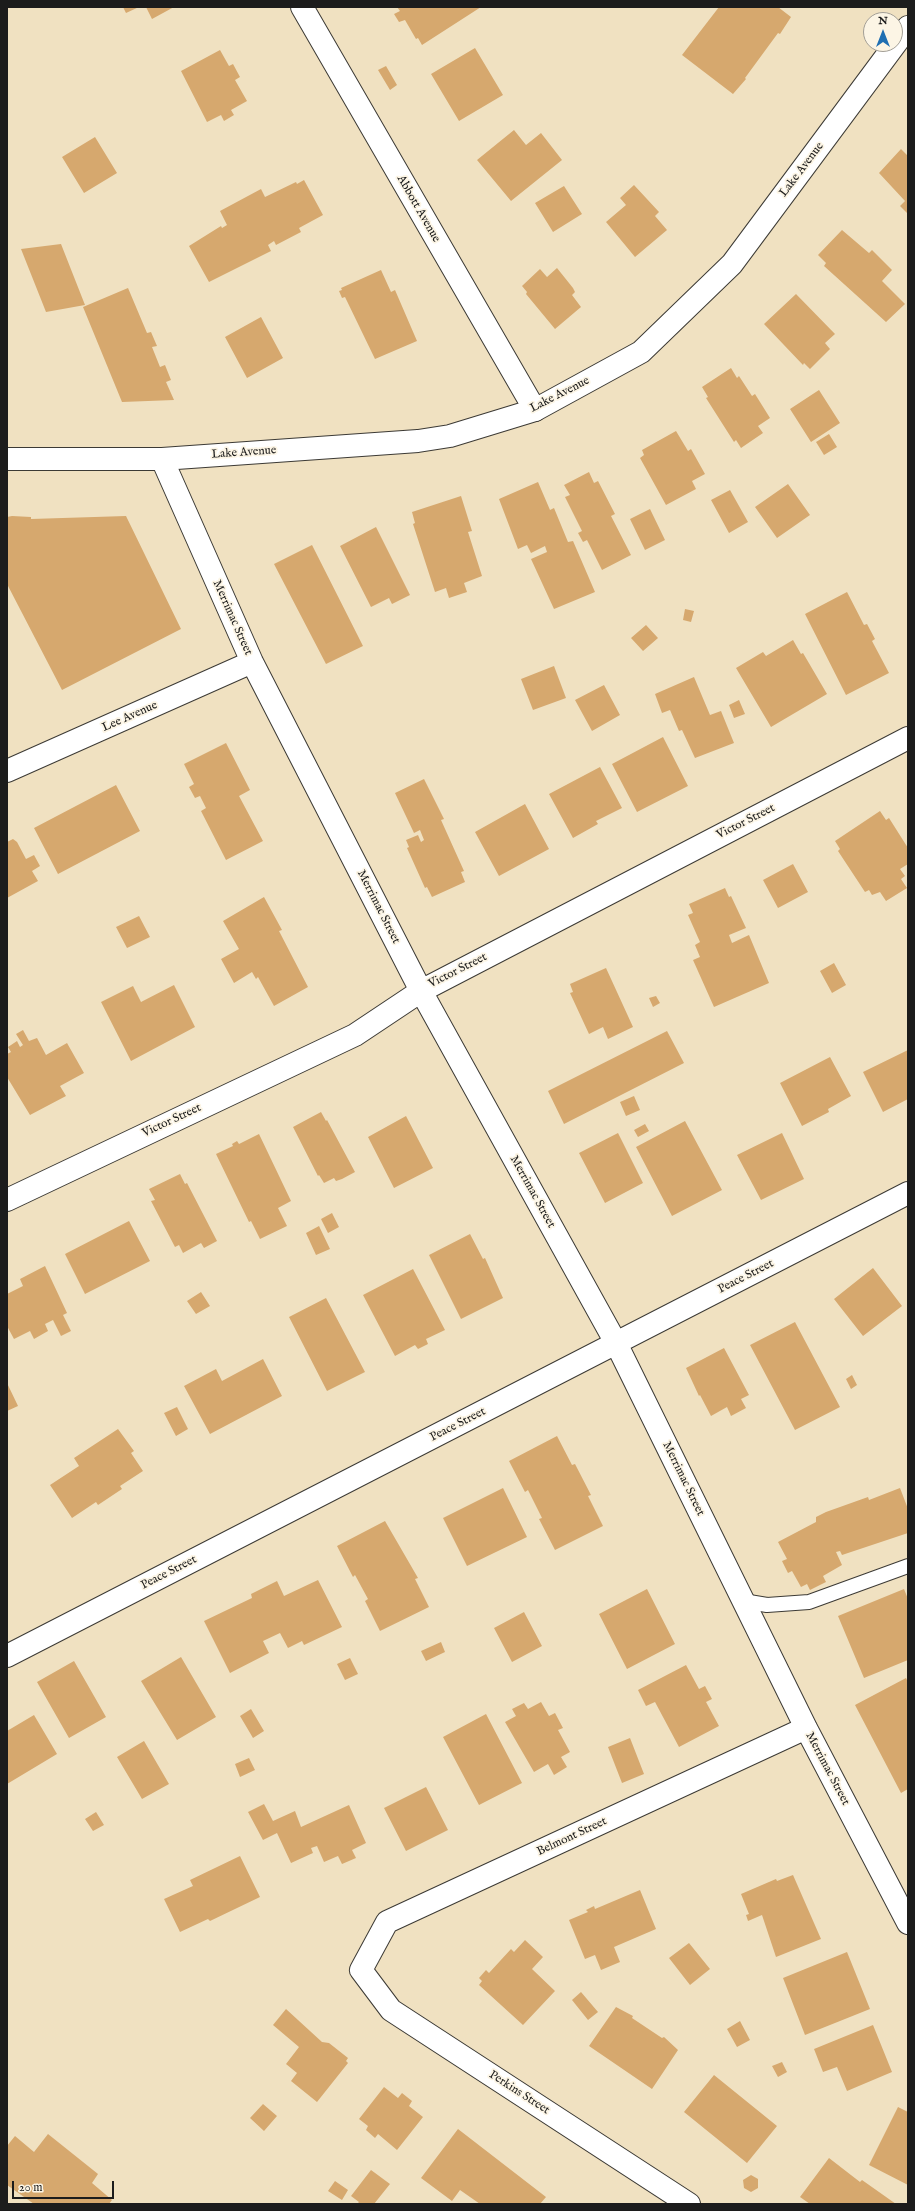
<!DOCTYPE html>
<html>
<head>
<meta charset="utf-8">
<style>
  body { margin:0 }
  #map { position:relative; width:915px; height:2211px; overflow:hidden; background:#f0e1c1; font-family:"IM FELL English",serif }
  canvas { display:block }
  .frame { position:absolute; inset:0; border:8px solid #1c1c1c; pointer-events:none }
  .north { position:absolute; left:863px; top:12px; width:40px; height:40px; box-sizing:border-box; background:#fcf5e5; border:1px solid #a29e95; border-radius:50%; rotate:0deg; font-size:11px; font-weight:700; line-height:16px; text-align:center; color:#1c1c1c }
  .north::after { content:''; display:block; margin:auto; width:14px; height:18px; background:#1f6fb2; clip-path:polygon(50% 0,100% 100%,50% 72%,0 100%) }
  .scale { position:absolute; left:12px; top:2181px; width:102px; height:18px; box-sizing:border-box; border:2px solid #1c1c1c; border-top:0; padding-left:5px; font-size:12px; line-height:14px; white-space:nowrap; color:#1c1c1c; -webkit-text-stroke:3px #fcf5e5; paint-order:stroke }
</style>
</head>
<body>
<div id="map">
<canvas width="915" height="2211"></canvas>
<div class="frame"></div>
<div class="north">N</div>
<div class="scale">20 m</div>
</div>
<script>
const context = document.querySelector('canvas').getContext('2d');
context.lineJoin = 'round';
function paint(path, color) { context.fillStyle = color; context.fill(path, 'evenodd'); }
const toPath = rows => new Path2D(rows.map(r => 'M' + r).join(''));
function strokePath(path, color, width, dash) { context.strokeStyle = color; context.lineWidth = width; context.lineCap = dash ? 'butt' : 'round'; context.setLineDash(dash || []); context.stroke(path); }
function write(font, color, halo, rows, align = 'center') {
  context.font = font + ' "IM FELL English",serif'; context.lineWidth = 3.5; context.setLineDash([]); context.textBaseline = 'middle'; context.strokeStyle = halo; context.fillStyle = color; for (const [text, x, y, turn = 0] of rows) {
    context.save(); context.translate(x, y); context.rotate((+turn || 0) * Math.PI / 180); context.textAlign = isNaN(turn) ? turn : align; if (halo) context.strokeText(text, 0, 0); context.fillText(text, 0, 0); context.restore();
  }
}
const building = toPath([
  [123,7,139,7,126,13],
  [146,7,174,7,152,19],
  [397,7,481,7,422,45,418,38,416,39,405,20,399,22,394,14,400,11],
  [719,7,778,7,791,17,780,34,778,33,745,78,746,79,733,94,682,55],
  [475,48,503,95,459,121,431,74],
  [220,50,229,66,233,64,240,77,235,80,247,101,231,110,234,115,224,121,221,115,207,122,181,71],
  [386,66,397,85,390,90,378,70],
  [514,130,526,145,541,133,562,160,511,201,477,160],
  [95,137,117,173,84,193,62,157],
  [901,149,907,155,908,152,908,214,900,206,905,201,879,173],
  [304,180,323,215,299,228,301,232,276,245,274,241,268,245,271,251,209,282,189,246,221,226,222,228,227,225,220,211,261,189,265,197,296,182,297,184],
  [634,185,659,212,655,216,667,230,635,257,606,222,626,205,620,198],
  [564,186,582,214,553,232,535,203],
  [842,230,869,253,872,250,892,270,882,281,905,304,886,322,824,266,826,263,818,255],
  [61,244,85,305,46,312,21,249],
  [557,268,573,288,575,292,572,295,581,307,555,329,526,294,527,292,522,286,540,269,547,277],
  [381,270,391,292,395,290,417,341,375,359,345,297,342,298,339,291,342,290,341,288],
  [128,288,147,333,151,332,157,346,152,347,160,367,165,365,171,380,166,382,174,400,122,402,83,307],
  [796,294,835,334,825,343,830,349,810,369,804,363,803,365,764,324],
  [261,317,283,358,247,378,225,337],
  [731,368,737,378,739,376,752,396,755,394,770,418,758,426,763,433,741,448,736,440,734,442,706,398,708,397,702,387],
  [819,390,840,423,811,442,790,409],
  [676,431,688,451,691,449,705,474,692,481,696,489,666,505,640,458,644,455,642,450],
  [829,434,837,447,824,455,816,442],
  [589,472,594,483,598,481,615,514,611,516,631,555,602,570,587,540,583,542,578,533,582,531,565,497,570,495,564,485],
  [538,482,550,510,554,508,568,542,573,541,595,592,554,609,531,559,547,552,545,546,531,553,527,545,518,549,499,499],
  [788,484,810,515,777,538,755,507],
  [730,490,748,522,729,533,711,500],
  [461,496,472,531,468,532,482,576,464,583,467,592,449,598,446,588,435,592,413,524,415,523,412,512],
  [650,509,665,540,645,550,630,519],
  [12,516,31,517,31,519,126,516,181,629,62,690,7,584,7,517],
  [376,527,410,595,392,604,389,598,371,607,340,546],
  [312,545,363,646,326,664,274,564],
  [847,592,864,625,867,624,875,639,872,641,889,673,846,695,805,614],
  [685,609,694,611,691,622,683,620],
  [646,625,658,638,643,651,631,638],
  [793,640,801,654,803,653,827,694,771,727,736,668,763,652,766,656],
  [554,666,566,698,533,710,521,679],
  [694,677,710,715,721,711,734,743,695,758,682,730,679,731,670,710,662,713,655,694],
  [604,685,620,715,592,731,575,700],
  [739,700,745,714,734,718,729,705],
  [663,737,688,786,637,812,612,764],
  [226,743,250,790,239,796,263,841,226,860,201,811,206,808,200,796,195,798,189,787,194,784,184,764],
  [600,767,622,808,596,821,598,824,573,838,549,794],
  [424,779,444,819,441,820,464,871,461,872,465,882,432,897,427,887,425,888,407,848,409,847,406,840,418,835,421,842,424,840,420,830,414,833,395,793],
  [116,785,140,831,58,874,34,828],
  [525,804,549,849,499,876,475,832],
  [880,811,886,820,889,818,908,848,908,864,900,869,905,876,901,879,907,888,886,901,880,892,872,895,869,890,865,892,838,851,840,849,835,841],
  [13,839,17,842,26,859,34,855,40,866,32,871,38,881,7,898,7,842],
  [793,864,808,892,778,908,763,880],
  [725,888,729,897,731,896,746,928,729,935,732,943,749,935,769,983,714,1007,693,960,700,957,695,945,700,942,688,915,693,913,689,904],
  [264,897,282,930,279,931,308,987,274,1006,258,977,256,979,252,972,234,983,221,959,239,949,223,921],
  [139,916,150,937,127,948,116,927],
  [834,963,846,985,832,993,820,971],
  [606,968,633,1027,608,1039,603,1027,589,1034,570,993,573,992,570,984],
  [174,985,195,1027,131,1061,101,1002,133,986,141,1002],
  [656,996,660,1003,653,1007,649,998],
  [23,1030,29,1041,37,1038,46,1055,67,1043,84,1073,60,1086,66,1096,30,1115,7,1077,7,1054,11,1052,8,1047,17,1041,20,1047,23,1045,16,1034],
  [667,1031,684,1063,564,1124,548,1091],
  [908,1050,908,1099,883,1112,863,1072],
  [830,1057,851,1096,828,1109,829,1112,802,1126,780,1083],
  [634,1096,640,1110,626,1116,620,1102],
  [321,1112,326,1121,327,1120,355,1172,342,1179,336,1181,334,1178,324,1183,319,1175,318,1176,293,1127],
  [406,1116,433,1168,394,1188,368,1137],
  [685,1121,722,1190,672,1216,636,1147],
  [645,1124,649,1131,638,1137,634,1130],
  [618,1133,643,1183,605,1203,579,1153],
  [782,1133,804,1179,761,1200,737,1155],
  [259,1134,291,1201,278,1208,287,1226,260,1239,251,1221,249,1222,216,1154,233,1146,232,1144,237,1141,239,1144],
  [180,1174,185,1184,187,1183,217,1241,204,1248,201,1243,183,1253,179,1245,175,1247,151,1201,155,1200,149,1189],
  [332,1213,339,1227,328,1233,321,1219],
  [129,1221,150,1261,85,1294,65,1254],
  [319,1226,330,1249,316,1255,306,1233],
  [470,1234,483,1259,485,1258,503,1298,461,1319,429,1255],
  [45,1266,67,1313,63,1315,71,1331,61,1336,53,1320,45,1324,48,1331,34,1339,30,1331,14,1339,7,1326,7,1294,23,1286,20,1279],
  [873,1268,902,1306,863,1336,834,1299],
  [413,1269,445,1330,426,1339,428,1344,418,1349,415,1345,395,1356,363,1295],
  [201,1292,210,1306,196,1314,187,1301],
  [326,1298,365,1372,327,1391,289,1317],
  [795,1322,840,1407,795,1430,750,1345],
  [724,1348,749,1395,741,1399,746,1408,731,1416,727,1407,711,1416,700,1395,699,1396,686,1368],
  [263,1359,282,1396,210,1434,184,1386,216,1369,222,1381],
  [852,1375,857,1385,851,1389,846,1379],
  [7,1383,18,1406,7,1411],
  [177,1407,188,1429,176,1436,164,1413],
  [118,1429,134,1451,131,1453,143,1471,120,1486,122,1489,98,1505,96,1502,72,1518,50,1485,79,1466,74,1458],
  [557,1436,572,1465,575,1464,591,1495,588,1496,603,1526,555,1550,539,1519,542,1518,528,1490,525,1492,509,1461],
  [503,1488,527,1537,467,1566,443,1518],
  [900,1488,908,1509,908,1533,842,1555,840,1551,836,1552,842,1565,823,1576,826,1582,810,1590,807,1584,801,1587,792,1571,788,1573,782,1561,787,1559,778,1542,816,1522,816,1517,826,1512,868,1497,869,1500],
  [385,1521,418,1578,415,1579,429,1607,380,1631,365,1601,368,1599,355,1575,353,1577,337,1546],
  [318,1580,342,1627,304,1645,302,1641,288,1648,280,1633,263,1641,269,1653,230,1673,204,1621,252,1598,251,1594,277,1581,284,1596],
  [647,1589,675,1644,627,1669,599,1614],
  [904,1589,908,1599,908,1660,864,1678,838,1616],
  [524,1612,542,1646,512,1662,494,1628],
  [441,1642,445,1652,426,1661,421,1651],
  [181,1657,216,1717,177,1740,141,1681],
  [350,1658,358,1674,345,1680,337,1664],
  [74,1661,106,1717,69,1738,37,1682],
  [686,1665,699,1689,705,1686,712,1699,706,1702,719,1726,679,1747,655,1702,646,1706,638,1690],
  [906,1678,908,1682,908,1789,901,1793,855,1705],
  [541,1702,549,1716,555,1713,563,1728,558,1730,570,1752,561,1757,567,1767,554,1775,548,1764,534,1772,505,1722,516,1716,512,1709,524,1703,528,1709],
  [251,1709,264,1731,253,1738,240,1716],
  [486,1714,522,1783,479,1805,443,1737],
  [34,1715,57,1754,7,1784,7,1731],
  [630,1738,644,1774,622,1783,608,1747],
  [144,1741,169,1784,142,1799,117,1757],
  [249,1758,255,1770,240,1777,235,1764],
  [426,1787,448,1830,406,1851,384,1808],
  [264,1804,273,1821,295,1811,301,1827,349,1805,366,1843,352,1850,356,1858,342,1864,338,1856,324,1862,317,1846,311,1848,313,1853,291,1863,277,1833,263,1840,248,1812],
  [96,1812,104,1825,93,1831,85,1819],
  [240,1856,260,1897,210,1921,208,1919,180,1932,164,1899,193,1886,190,1880],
  [793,1875,821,1939,776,1957,762,1915,748,1921,746,1915,749,1914,741,1894,776,1879,777,1881],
  [640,1890,656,1929,614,1947,620,1962,601,1970,595,1955,585,1959,569,1920,588,1912,586,1910,594,1906,595,1909],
  [525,1940,543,1957,532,1969,555,1991,523,2025,479,1985,482,1981,479,1978,486,1970,489,1973,511,1949,514,1952],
  [689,1943,710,1969,690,1985,669,1958],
  [847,1952,870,2009,805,2035,783,1978],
  [581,1992,598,2012,588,2020,572,2000],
  [616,2007,633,2016,632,2018,662,2038,664,2037,678,2050,652,2089,589,2046],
  [286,2009,322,2042,329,2043,348,2058,346,2061,348,2063,317,2102,291,2081,297,2073,286,2064,299,2047,273,2025],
  [740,2021,750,2040,737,2047,727,2029],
  [873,2025,892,2072,847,2091,837,2067,823,2072,814,2049],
  [782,2062,787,2072,778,2077,772,2066],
  [714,2075,777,2126,747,2163,684,2112],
  [384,2087,398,2098,402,2093,412,2101,409,2106,423,2117,397,2150,378,2134,375,2138,366,2130,368,2126,359,2119],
  [263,2104,277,2116,264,2131,250,2118],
  [898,2107,908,2112,908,2185,869,2165],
  [458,2129,546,2197,540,2204,480,2204,460,2190,452,2201,421,2178],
  [48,2134,98,2174,92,2183,112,2200,109,2204,34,2204,7,2185,7,2146,15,2136,34,2152],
  [829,2158,860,2182,862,2180,896,2204,810,2204,800,2197],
  [371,2170,390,2184,374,2204,357,2204,359,2202,351,2196],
  [751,2175,758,2179,758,2188,751,2192,744,2188,743,2180],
  [335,2181,348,2190,342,2200,328,2191]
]);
const service = toPath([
  [743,1601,767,1605,809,1602,908,1566]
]);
const minor = toPath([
  [302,7,535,410],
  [162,459,252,662,421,991,616,1343,806,1728,908,1923],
  [7,771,252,662],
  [7,1200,355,1035,421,991,908,738],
  [7,1656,908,1193],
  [689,2204,391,2010,361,1970,387,1922,806,1728]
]);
const primary = toPath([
  [7,459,162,459,418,441,450,436,535,410,641,352,732,264,908,27]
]);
const streetNames = [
  ["Lake Avenue",802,170,-53],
  ["Abbott Avenue",418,209,60],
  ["Lake Avenue",560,395,-27],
  ["Lake Avenue",244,453,-4],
  ["Merrimac Street",232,618,66],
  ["Lee Avenue",130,717,-24],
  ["Victor Street",746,822,-27],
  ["Merrimac Street",378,907,63],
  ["Victor Street",458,971,-27],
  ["Victor Street",172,1121,-25],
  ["Merrimac Street",532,1192,61],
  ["Peace Street",746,1277,-27],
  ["Peace Street",458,1425,-27],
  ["Merrimac Street",683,1479,64],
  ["Peace Street",169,1573,-27],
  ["Merrimac Street",827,1769,62],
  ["Belmont Street",572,1837,-25],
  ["Perkins Street",519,2093,33]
];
paint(building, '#d6a86e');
strokePath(service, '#3c3a35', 16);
strokePath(minor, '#3c3a35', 24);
strokePath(primary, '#3c3a35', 24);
strokePath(service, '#fff', 14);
strokePath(minor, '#fff', 22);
strokePath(primary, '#fff', 22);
write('12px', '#1c1c1c', '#fcf5e5', streetNames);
</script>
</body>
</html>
